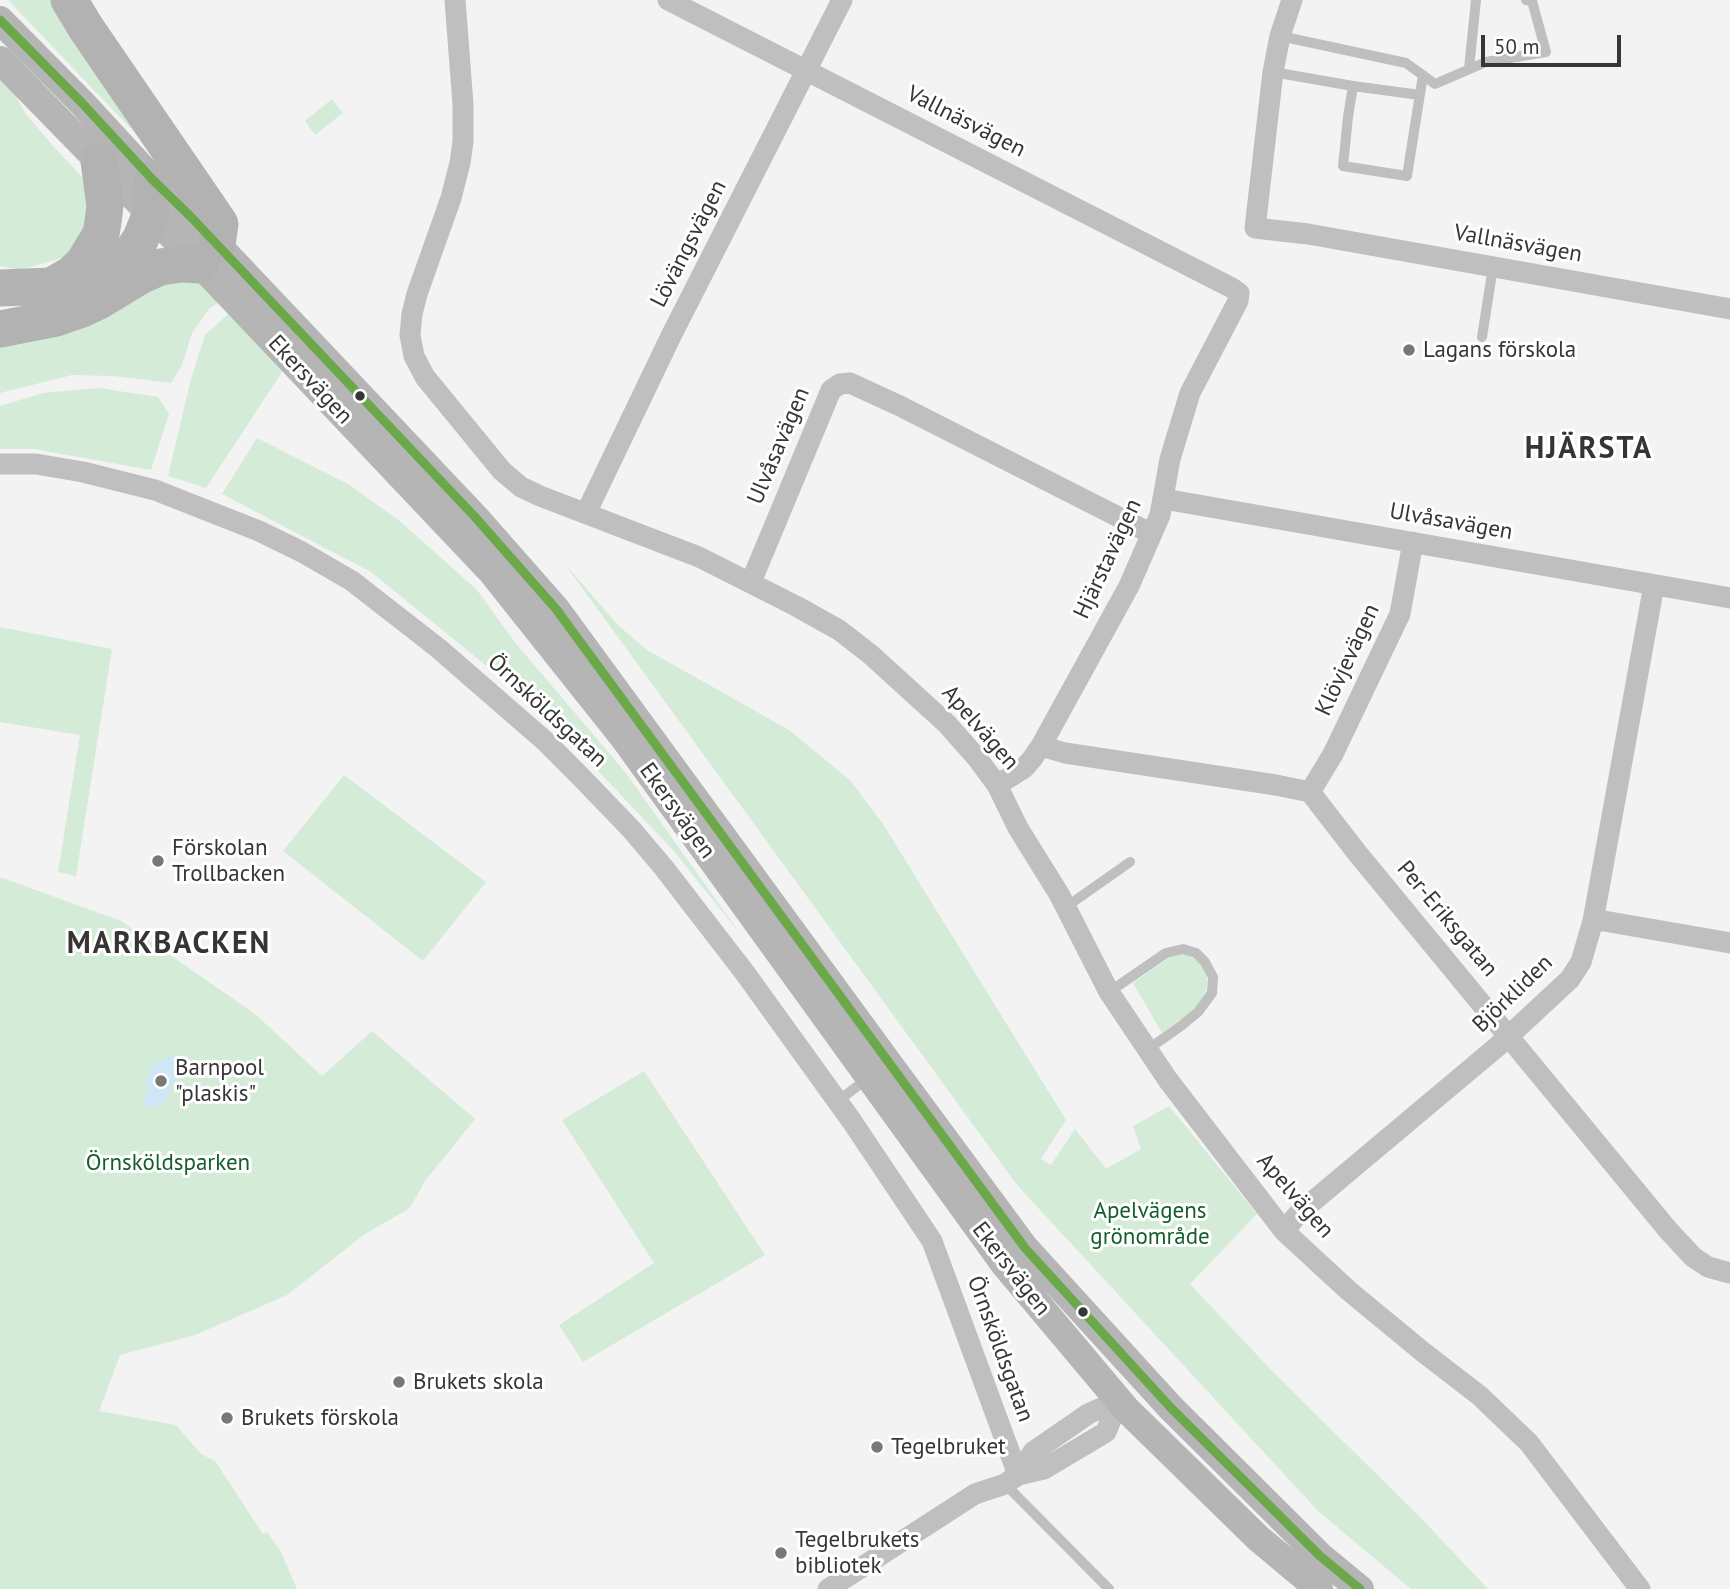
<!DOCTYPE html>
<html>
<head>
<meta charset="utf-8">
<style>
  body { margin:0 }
  #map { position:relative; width:1730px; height:1589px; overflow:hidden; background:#f3f3f3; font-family:"PT Sans",sans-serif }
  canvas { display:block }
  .scale { position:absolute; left:1481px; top:35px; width:140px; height:32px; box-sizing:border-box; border:4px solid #363637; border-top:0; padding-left:9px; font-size:21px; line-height:24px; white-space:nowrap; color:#363637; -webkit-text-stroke:5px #fff; paint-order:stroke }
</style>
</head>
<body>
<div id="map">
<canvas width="1730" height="1589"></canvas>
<div class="scale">50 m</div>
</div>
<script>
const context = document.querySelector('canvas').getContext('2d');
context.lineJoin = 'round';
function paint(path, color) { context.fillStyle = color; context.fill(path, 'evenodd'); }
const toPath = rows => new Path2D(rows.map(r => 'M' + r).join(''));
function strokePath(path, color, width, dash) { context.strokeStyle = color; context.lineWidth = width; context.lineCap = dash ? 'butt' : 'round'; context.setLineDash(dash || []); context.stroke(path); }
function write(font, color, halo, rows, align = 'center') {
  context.font = font + ' "PT Sans",sans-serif'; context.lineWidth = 6; context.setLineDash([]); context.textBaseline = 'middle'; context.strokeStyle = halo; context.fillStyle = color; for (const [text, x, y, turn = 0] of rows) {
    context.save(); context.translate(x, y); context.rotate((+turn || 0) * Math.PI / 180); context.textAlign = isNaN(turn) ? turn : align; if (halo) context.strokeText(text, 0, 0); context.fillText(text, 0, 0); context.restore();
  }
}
const green = toPath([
  [8,0,58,0,155,154],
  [0,75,9,84,26,114,54,147,85,180,90,233,62,258,20,270,0,266],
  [332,99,343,113,315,135,305,121],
  [189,272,222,300,209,309,192,333,182,365,171,383,113,376,72,375,0,393,0,336],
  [233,310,284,369,206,488,168,476,191,379,205,335],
  [99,388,158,397,169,414,151,470,34,449,0,449,0,406,43,393],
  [257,438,348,484,401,522,477,590,513,640,626,773,741,935,672,849,585,757,499,676,371,572,222,494],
  [564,563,619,626,647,650,789,730,850,780,883,824,1066,1120,1041,1159,1051,1165,1075,1129,1106,1169,1141,1149,1133,1126,1169,1106,1257,1214,1190,1284,1276,1375,1419,1516,1488,1589,1411,1589,1318,1511,1017,1185],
  [0,627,112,649,76,876,58,872,80,735,0,722],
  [344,775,486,882,423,961,283,851],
  [0,877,121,921,255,1014,322,1076,372,1031,475,1119,425,1181,410,1208,365,1234,287,1295,195,1335,120,1355,99,1411,176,1425,201,1454,215,1461,263,1534,267,1532,281,1552,297,1589,0,1589],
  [1186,954,1199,962,1207,974,1207,989,1200,1002,1189,1014,1162,1033,1133,983,1173,955],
  [644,1071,765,1255,583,1362,559,1325,654,1263,562,1120]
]);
const water = toPath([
  [174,1056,182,1061,184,1066,183,1072,181,1077,173,1083,166,1100,154,1107,148,1108,144,1105,144,1101,148,1083,146,1082,153,1063]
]);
const lane = toPath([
  [1280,36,1406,63,1435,84,1486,62,1546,52,1532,1,1526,0],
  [1469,69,1476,0],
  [1273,72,1353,86],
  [1420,95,1353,86,1348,117,1343,166,1407,176,1423,75],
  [1482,337,1493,267],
  [1066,907,1130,862],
  [1109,992,1166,953,1183,949,1196,953,1205,962,1213,977,1212,993,1198,1012,1181,1026,1147,1050],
  [838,1101,868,1078],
  [1005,1484,1109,1589]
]);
const street = toPath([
  [455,0,463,104,463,141,460,163,451,198,417,294,412,314,410,335,414,356,425,377,502,471,521,487,540,496,699,557,796,606,839,630,870,654,947,724,977,758,997,785,1018,828,1059,894,1109,992,1168,1080,1284,1231,1349,1291,1423,1352,1480,1396,1529,1443,1640,1589],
  [668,0,1232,288,1239,293,1238,301,1190,393,1170,459,1160,515,1129,586,1041,746,1032,759,1024,768,997,785],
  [1292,0,1280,36,1273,72,1255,228,1308,234,1730,309],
  [0,464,36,464,83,472,155,490,259,531,302,552,352,581,438,648,545,741,579,775,631,829,664,868,745,973,851,1120,932,1241,1018,1475],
  [1164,499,1730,598],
  [586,513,671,336,842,0],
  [751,582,831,390,840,384,850,383,900,406,1152,534],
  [1041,746,1065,753,1276,785,1310,792,1358,854,1668,1230,1693,1257,1708,1267,1730,1273],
  [1310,792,1333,754,1400,614,1413,542],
  [1593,921,1604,921,1730,943],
  [1284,1231,1299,1213,1498,1046,1570,979,1581,962,1593,921,1654,585],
  [1018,1475,1044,1469,1106,1432,1119,1400],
  [828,1589,975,1494,1005,1484,1018,1475,1033,1452,1088,1414,1119,1400]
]);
const secondary = toPath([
  [0,20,82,103,152,179,191,217,475,517,556,609,889,1064,1025,1248,1171,1408,1320,1556,1360,1589],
  [0,60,217,282,491,571,624,738,1005,1265,1126,1409,1258,1538,1319,1589]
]);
const highway = toPath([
  [69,0,86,28,220,224,217,245],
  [98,285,124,264,141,238,151,213,152,179],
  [0,288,51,286,72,274,84,262,101,234,103,222,105,206,99,161],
  [0,329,56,318,82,309,99,301,142,275,160,267,182,264,200,265]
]);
const bus1 = toPath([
  [0,20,82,103,152,179,191,217,475,517,556,609,1025,1248,1171,1408,1320,1556,1360,1589]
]);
const markers = [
  [1409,350,7,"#787879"],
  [360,396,6,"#363637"],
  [158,861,7,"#787879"],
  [161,1081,7,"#787879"],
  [1083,1312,6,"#363637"],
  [399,1382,7,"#787879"],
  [227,1418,7,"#787879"],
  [877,1447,7,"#787879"],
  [781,1553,7,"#787879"]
];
const streetNames = [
  ["Vallnäsvägen",966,122,27],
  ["Lövängsvägen",689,244,-63],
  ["Vallnäsvägen",1518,244,10],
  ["Ekersvägen",310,380,47],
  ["Ulvåsavägen",779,446,-67],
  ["Ulvåsavägen",1451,522,10],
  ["Hjärstavägen",1108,559,-65],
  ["Klövjevägen",1348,660,-65],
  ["Örnsköldsgatan",547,711,43],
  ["Apelvägen",980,728,49],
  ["Ekersvägen",677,811,54],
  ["Per-Eriksgatan",1447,919,50],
  ["Björkliden",1513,994,-44],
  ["Apelvägen",1295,1196,49],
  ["Ekersvägen",1011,1269,52],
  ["Örnsköldsgatan",1000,1349,70]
];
const poiNames = [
  ["Lagans förskola",1423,350],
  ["Förskolan",172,848],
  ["Trollbacken",172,874],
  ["Barnpool",175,1068],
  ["\"plaskis\"",175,1094],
  ["Brukets skola",413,1382],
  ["Brukets förskola",241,1418],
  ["Tegelbruket",891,1447],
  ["Tegelbrukets",795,1540],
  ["bibliotek",795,1566]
];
const parkNames = [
  ["Örnsköldsparken",168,1163],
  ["Apelvägens",1150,1211],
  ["grönområde",1150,1237]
];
const districtNames = [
  ["HJÄRSTA",1589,449],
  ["MARKBACKEN",169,944]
];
paint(green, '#d3ebd7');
paint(water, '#cfe6f6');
strokePath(lane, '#c0bfbf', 10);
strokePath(street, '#c0bfbf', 21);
strokePath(secondary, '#b6b5b5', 28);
strokePath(highway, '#b3b2b2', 37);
strokePath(bus1, '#6ba849', 9);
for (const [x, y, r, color] of markers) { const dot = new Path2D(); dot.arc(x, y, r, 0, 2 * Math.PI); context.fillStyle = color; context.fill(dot); strokePath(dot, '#fff', 2.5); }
write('23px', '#363637', '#fff', streetNames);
write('23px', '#363637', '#fff', poiNames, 'left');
write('23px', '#145e2c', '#fff', parkNames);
context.letterSpacing = '2px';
write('bold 30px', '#353536', '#fff', districtNames);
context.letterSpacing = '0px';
</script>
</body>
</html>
